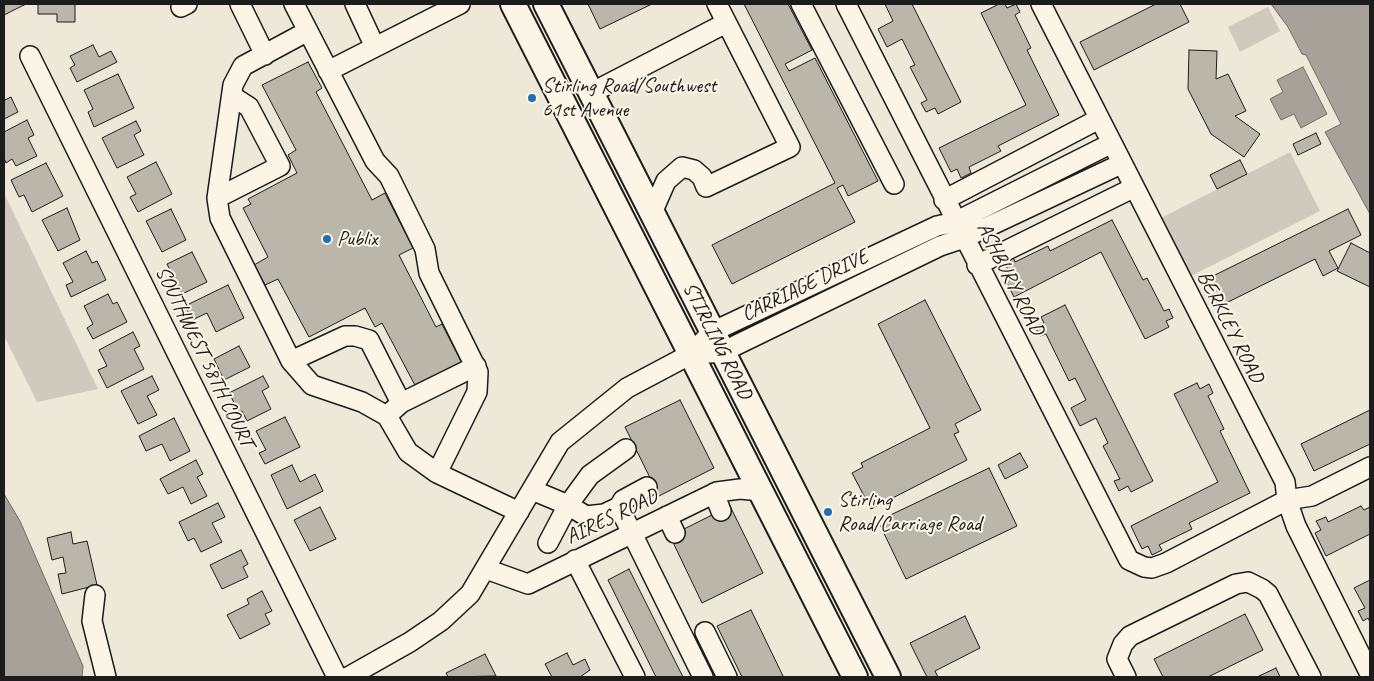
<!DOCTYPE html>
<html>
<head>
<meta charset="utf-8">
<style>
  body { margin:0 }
  #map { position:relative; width:1374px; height:681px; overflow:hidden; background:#eee8d9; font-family:Caveat,sans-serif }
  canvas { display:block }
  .frame { position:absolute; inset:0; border:5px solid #1c1c1c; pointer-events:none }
</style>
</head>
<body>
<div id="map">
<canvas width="1374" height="681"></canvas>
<div class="frame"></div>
</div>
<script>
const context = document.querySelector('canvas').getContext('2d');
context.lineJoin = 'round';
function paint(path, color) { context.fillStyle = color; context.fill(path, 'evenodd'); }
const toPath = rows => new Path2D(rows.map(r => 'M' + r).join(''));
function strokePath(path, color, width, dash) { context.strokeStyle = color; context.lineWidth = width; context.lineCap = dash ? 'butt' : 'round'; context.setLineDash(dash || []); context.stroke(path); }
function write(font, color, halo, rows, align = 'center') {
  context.font = font + ' Caveat,sans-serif'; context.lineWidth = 4; context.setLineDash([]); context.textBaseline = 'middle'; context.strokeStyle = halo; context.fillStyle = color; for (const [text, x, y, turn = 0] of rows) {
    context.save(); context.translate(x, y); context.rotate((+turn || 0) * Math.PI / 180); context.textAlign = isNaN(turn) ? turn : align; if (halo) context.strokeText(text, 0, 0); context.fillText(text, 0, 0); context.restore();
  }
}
const green = toPath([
  [1268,7,1280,31,1240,52,1228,27],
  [1290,152,1320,211,1191,276,1161,218],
  [4,193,98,389,37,402,4,336]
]);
const water = toPath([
  [1271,4,1370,4,1370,214,1325,132,1341,124,1306,55,1302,54,1288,27,1271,4],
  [1303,67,1327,114,1301,128,1294,114,1281,120,1270,99,1283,92,1277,80,1303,67],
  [4,494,20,521,83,666,82,677,4,677,4,494]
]);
const building = toPath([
  [4,4,26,4,4,15,4,4],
  [38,4,75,4,75,22,57,22,57,14,38,14,38,4],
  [588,4,652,4,600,29,588,4],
  [744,4,788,4,812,50,785,64,789,71,815,58,878,181,848,196,843,185,837,188,855,222,732,284,712,245,835,183,744,4],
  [885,4,912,4,961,102,938,114,935,108,926,112,921,103,927,100,910,67,915,65,902,39,887,47,878,29,893,21,885,4],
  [999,4,1005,4,1007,8,1016,4,1020,12,1015,15,1031,48,1027,50,1059,115,998,146,1001,151,969,167,971,173,961,178,957,169,951,172,939,148,1026,105,981,13,999,4],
  [1156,4,1180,4,1189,22,1094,70,1080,42,1156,4],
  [93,45,99,57,111,51,117,62,77,82,70,68,75,65,70,56,93,45],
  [1189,50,1217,51,1216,79,1228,74,1246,111,1235,116,1260,134,1244,157,1211,134,1188,89,1189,50],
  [308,62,322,88,316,92,372,200,385,193,413,248,399,255,436,327,442,324,463,365,417,389,382,323,375,327,365,308,309,337,278,279,265,285,254,265,268,257,243,208,251,204,248,199,297,173,288,155,296,150,262,85,308,62],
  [118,74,134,108,94,127,88,112,93,109,84,90,118,74],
  [4,97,5,100,11,97,18,112,4,119,4,97],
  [27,120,34,135,28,138,37,156,16,166,12,159,6,163,4,158,4,132,27,120],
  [136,121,141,131,134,135,144,155,117,168,102,138,136,121],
  [1316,133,1321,144,1298,155,1293,144,1316,133],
  [1240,160,1247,174,1217,189,1210,175,1240,160],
  [156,162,172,194,138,212,130,197,136,194,127,177,156,162],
  [46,163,63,196,32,212,24,195,19,197,11,180,46,163],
  [67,208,80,240,58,251,42,220,67,208],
  [171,209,186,240,162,252,146,221,171,209],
  [1348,209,1361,235,1329,251,1338,268,1323,276,1315,259,1220,306,1207,279,1348,209],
  [1112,220,1143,280,1147,278,1164,311,1169,309,1173,318,1166,321,1169,327,1145,339,1101,252,1014,297,1002,273,1008,270,1004,262,1013,257,1015,262,1048,246,1050,251,1112,220],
  [1351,243,1370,253,1370,287,1337,271,1351,243],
  [86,251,92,263,97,261,106,280,71,297,66,285,73,282,63,263,86,251],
  [192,252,207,282,182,294,167,264,192,252],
  [228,285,244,318,216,332,207,313,192,320,185,306,228,285],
  [108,294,113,304,117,302,127,322,93,339,87,328,93,324,84,306,108,294],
  [925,300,981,410,955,424,959,432,954,434,967,460,871,509,852,473,863,467,861,463,930,428,878,324,925,300],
  [1065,305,1153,481,1131,492,1128,486,1119,491,1114,481,1120,479,1103,446,1108,443,1096,418,1080,426,1071,408,1086,400,1075,378,1069,381,1046,334,1040,336,1035,327,1044,323,1041,317,1065,305],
  [133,332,140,346,134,349,144,369,107,388,98,370,107,366,99,350,133,332],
  [239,346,250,367,224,380,214,359,239,346],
  [152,376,159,390,147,396,157,415,138,424,121,391,152,376],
  [263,376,269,387,262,391,271,409,247,421,242,411,239,412,229,393,263,376],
  [1197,383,1200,389,1209,384,1213,393,1208,396,1224,429,1220,431,1250,493,1189,523,1192,529,1159,545,1162,550,1152,555,1148,546,1142,549,1131,526,1218,482,1174,394,1197,383],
  [680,400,714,468,659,496,625,427,680,400],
  [1370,410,1370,444,1314,471,1301,444,1370,410],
  [285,417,300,447,265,464,259,453,266,450,256,431,285,417],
  [174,418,190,451,170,461,162,444,146,451,139,436,174,418],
  [1020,453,1028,467,1005,479,998,465,1020,453],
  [196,460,203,474,197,477,207,496,191,504,183,487,168,494,160,479,196,460],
  [292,465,300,482,315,474,323,491,287,509,271,475,292,465],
  [989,468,1017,526,906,579,878,521,989,468],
  [218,503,225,517,212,523,222,542,201,552,194,538,188,541,179,522,218,503],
  [730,506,763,573,702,603,670,536,730,506],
  [1361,506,1364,510,1370,507,1370,534,1326,556,1315,533,1321,530,1316,521,1326,517,1328,522,1361,506],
  [320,507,336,539,310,551,294,520,320,507],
  [71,532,73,544,87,541,97,585,62,594,58,574,66,573,63,557,52,560,47,538,71,532],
  [241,550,248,564,243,567,248,577,222,589,210,565,241,550],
  [629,569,683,677,656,677,608,580,629,569],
  [1370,580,1370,622,1368,618,1363,621,1358,611,1365,608,1354,588,1370,580],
  [262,591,272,611,265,614,270,624,240,639,227,615,249,604,247,599,262,591],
  [751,610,783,676,779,677,742,677,717,626,751,610],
  [1245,614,1263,650,1208,677,1163,677,1154,659,1245,614],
  [965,616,980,648,935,671,938,677,927,677,910,643,965,616],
  [567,653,573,665,585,659,590,670,580,677,552,677,545,664,567,653],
  [485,654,496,676,448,677,446,673,485,654],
  [1276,668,1280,677,1257,677,1276,668]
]);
const minor = toPath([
  [240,4,265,55],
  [294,4,375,161,389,176,425,249,429,273,478,372,477,392,437,473,519,512],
  [355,4,375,47],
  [801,4,894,184],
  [846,4,1129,560,1144,567,1152,568,1166,563,1287,500,1312,496,1370,467],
  [1041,4,1285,482,1287,500,1296,526,1370,674],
  [181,7,187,4],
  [308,31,243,66,233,85,217,198,220,218,291,361,312,385,362,402,387,416,408,452,437,473],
  [30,56,337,677],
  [328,71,460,4],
  [591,93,726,23],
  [217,198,280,166,249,107,232,96],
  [944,200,1099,119],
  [652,213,666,181,682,167,694,170,702,177,706,187,790,147,717,4],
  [977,265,1133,188],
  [710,353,722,352,940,246,964,238,1121,164],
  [291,361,345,336,355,336,369,340,401,403],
  [391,412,401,403,476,366],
  [532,490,568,505,586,516,604,514,619,507,623,500,647,487],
  [714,493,721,511],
  [619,507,703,677],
  [667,516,675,533],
  [548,543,568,505,590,475,626,449],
  [575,560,635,677],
  [486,569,528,584,717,492,740,489,761,491],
  [95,595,92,621,106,677],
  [705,632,727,677],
  [348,677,410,642,441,621,470,594,560,442,627,388,691,354,712,332,937,226,955,222,1112,143],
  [1126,677,1117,659,1123,644,1130,636,1236,584,1248,582,1262,589,1268,594,1311,677]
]);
const major = toPath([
  [513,4,855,677],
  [546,4,888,677]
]);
const markers = [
  [532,98,5,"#1f6fb2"],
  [327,239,5,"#1f6fb2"],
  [828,512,5,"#1f6fb2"]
];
const poiNames = [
  ["Stirling Road/Southwest",542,86],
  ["61st Avenue",542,110],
  ["Publix",337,239],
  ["Stirling",838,500],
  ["Road/Carriage Road",838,524]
];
const streetNames = [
  ["ASHBURY ROAD",1010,279,63],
  ["CARRIAGE DRIVE",805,286,-26],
  ["BERKLEY ROAD",1230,327,63],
  ["STIRLING ROAD",717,341,63],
  ["SOUTHWEST 58TH COURT",204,357,64],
  ["AIRES ROAD",612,517,-26]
];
paint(green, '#cfcabd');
paint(water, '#a7a299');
strokePath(water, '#6f6c67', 1);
paint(building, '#bab6aa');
strokePath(building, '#1c1c1c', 1);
strokePath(minor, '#1c1c1c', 22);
strokePath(major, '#1c1c1c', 28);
strokePath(minor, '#fcf5e5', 19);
strokePath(major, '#fcf5e5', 24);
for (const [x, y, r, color] of markers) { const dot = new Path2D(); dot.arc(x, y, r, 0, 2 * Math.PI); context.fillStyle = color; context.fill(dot); strokePath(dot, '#fcf5e5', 2); }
write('21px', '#1c1c1c', '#fcf5e5', poiNames, 'left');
write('21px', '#1c1c1c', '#fcf5e5', streetNames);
</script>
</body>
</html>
